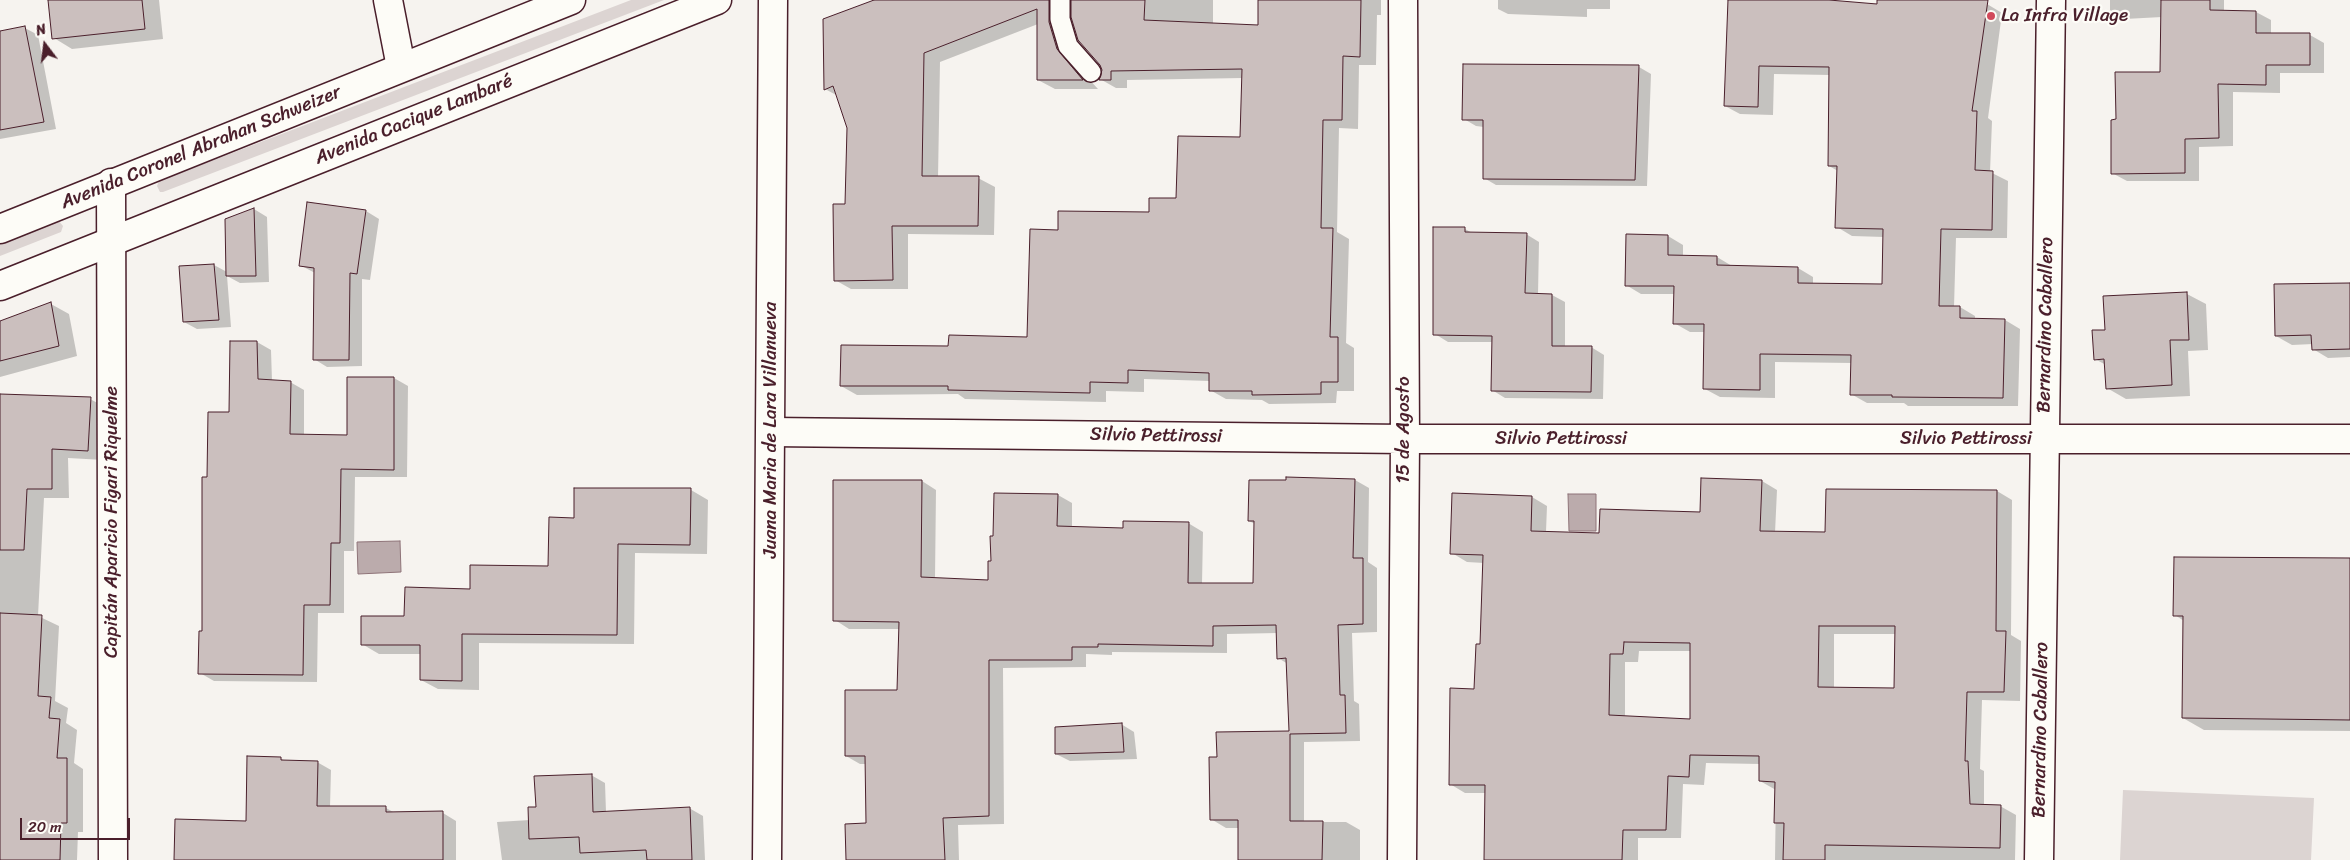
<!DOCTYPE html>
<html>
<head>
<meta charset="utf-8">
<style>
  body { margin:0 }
  #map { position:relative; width:2350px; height:860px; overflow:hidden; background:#f6f3ef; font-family:Sriracha,sans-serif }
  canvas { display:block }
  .north { position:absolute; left:20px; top:20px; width:50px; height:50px; -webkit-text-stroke:4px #fdfcf7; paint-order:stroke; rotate:345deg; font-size:14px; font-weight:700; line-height:20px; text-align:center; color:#4a1f2b }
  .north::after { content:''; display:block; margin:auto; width:18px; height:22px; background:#4a1f2b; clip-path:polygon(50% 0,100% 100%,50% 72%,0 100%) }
  .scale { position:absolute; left:20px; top:818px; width:110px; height:22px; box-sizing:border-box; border:2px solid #4a1f2b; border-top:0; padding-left:6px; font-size:15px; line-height:18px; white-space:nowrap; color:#4a1f2b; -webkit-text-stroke:4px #fdfcf7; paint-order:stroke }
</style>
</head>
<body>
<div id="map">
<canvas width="2350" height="860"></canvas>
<div class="north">N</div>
<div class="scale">20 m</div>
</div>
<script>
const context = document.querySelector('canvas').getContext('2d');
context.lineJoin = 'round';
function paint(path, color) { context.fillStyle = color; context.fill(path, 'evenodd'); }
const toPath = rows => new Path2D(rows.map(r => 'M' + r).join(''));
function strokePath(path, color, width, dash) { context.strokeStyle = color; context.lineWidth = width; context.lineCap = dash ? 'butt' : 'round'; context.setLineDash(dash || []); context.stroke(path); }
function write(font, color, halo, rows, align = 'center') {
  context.font = font + ' Sriracha,sans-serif'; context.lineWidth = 4.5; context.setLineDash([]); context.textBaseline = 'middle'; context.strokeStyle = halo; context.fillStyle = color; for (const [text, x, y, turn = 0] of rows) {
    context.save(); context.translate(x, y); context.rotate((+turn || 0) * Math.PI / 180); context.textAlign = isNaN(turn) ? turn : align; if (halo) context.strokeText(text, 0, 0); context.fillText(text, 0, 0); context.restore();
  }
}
const green = toPath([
  [631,0,664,0,163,192,160,192,157,186,159,181],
  [58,220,63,226,61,232,0,256,0,244],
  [2123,790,2314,798,2311,860,2120,860]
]);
const water = toPath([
  [1568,494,1596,494,1596,531,1569,531,1568,494],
  [400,541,401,572,358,574,357,542,400,541]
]);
const shadow = toPath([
  [49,0,159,0,163,39,72,49,54,38],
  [878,0,1070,0,1066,4,1075,64,1098,89,1055,89,1038,80,1038,24,940,62,938,178,978,178,995,187,994,235,908,234,908,289,851,289,835,280,846,205,848,128,838,96,825,89],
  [1071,0,1213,0,1213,24,1259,26,1259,0,1381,0,1381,15,1377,15,1376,65,1359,65,1358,129,1339,128,1337,232,1349,239,1346,343,1354,348,1354,391,1337,391,1336,403,1269,404,1262,400,1226,399,1210,390,1210,381,1144,379,1144,392,1106,391,1106,402,965,399,958,394,857,395,841,386,950,347,1028,338,1059,231,1150,214,1178,200,1242,139,1243,78,1127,80,1127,88,1116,88,1100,79,1103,69,1079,40],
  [1498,0,1610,0,1610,9,1587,9,1587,17,1508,14,1498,9],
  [1729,0,1816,0,1878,6,1878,0,1963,0,1987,4,2002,13,1988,118,1992,121,1990,172,2008,181,2007,238,1956,238,1954,307,1960,307,1975,316,1975,320,2005,320,2020,329,2018,406,1908,406,1904,403,1867,403,1851,394,1852,363,1775,362,1775,398,1720,397,1705,389,1705,332,1690,332,1674,323,1675,294,1641,294,1626,285,1668,236,1683,245,1683,257,1717,257,1732,266,1798,268,1813,277,1813,284,1883,285,1884,237,1852,236,1837,227,1838,171,1829,166,1830,75,1774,74,1773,115,1740,114,1725,106],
  [2110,0,2224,0,2224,12,2256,12,2271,20,2271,35,2310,35,2324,43,2324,73,2280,73,2280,93,2233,92,2233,146,2199,147,2199,181,2127,181,2112,173,2117,121,2162,73,2162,17,2125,19,2110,10],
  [25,28,38,35,56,129,0,139,0,32],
  [1464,65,1639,67,1651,74,1647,186,1496,185,1484,178,1484,127,1476,126,1464,119],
  [254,209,267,217,269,282,240,283,227,276,231,327,197,329,184,322,180,267,214,265,227,272,227,220],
  [366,211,379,219,370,280,362,279,362,366,327,367,314,359,315,273,300,265],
  [1434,228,1465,229,1474,234,1526,234,1539,242,1538,295,1552,295,1565,302,1565,347,1591,347,1604,355,1603,399,1505,398,1492,390,1493,342,1448,342,1435,334],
  [2350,284,2350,357,2328,358,2313,349,2313,344,2292,345,2276,336],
  [2187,294,2206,304,2208,350,2188,351,2190,396,2126,399,2107,388,2106,365,2095,359,2106,331,2104,297],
  [51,304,69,314,77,356,0,377,0,322],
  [231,342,257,342,271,350,272,381,290,382,304,390,304,435,348,436,394,378,408,386,407,477,355,477,354,551,344,551,344,613,318,613,317,682,214,681,200,673,208,479,231,414],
  [0,395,90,399,107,408,104,460,68,458,69,498,44,498,38,616,59,626,55,701,68,708,66,723,77,730,74,763,83,769,83,832,78,832,77,860,0,860],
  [1355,480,1369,488,1368,562,1377,568,1377,632,1352,633,1354,701,1359,704,1360,741,1304,742,1304,822,1346,822,1360,830,1360,860,1239,860,1239,828,1226,828,1211,819,1218,759,1291,732,1288,664,1278,658,1278,633,1227,634,1227,653,1112,652,1112,655,1086,654,1086,667,1003,668,1004,824,958,825,959,860,848,860,867,824,866,764,860,764,846,756,899,691,900,629,849,629,835,620,922,481,936,490,935,579,990,581,992,562,1058,495,1072,503,1072,528,1124,529,1188,523,1203,532,1202,584,1254,585,1255,524,1249,521],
  [1762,481,1777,490,1775,533,1827,533,1997,491,2012,500,2011,635,2021,641,2020,701,1982,700,1980,769,1984,771,1984,805,2000,806,2016,815,2015,860,1775,860,1776,790,1760,781,1760,764,1706,763,1704,785,1683,784,1681,838,1638,838,1638,860,1486,860,1486,793,1465,793,1450,784,1475,690,1481,646,1484,563,1467,562,1452,553,1532,497,1547,506,1546,532,1600,534,1701,513],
  [1834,634,1896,634,1896,689,1834,689],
  [1639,651,1692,651,1691,720,1625,717,1625,662,1638,662],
  [575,489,691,490,708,500,707,554,635,553,634,644,479,643,479,690,438,689,421,680,421,654,379,654,362,644,405,617,471,590,549,567,575,519],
  [2350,559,2350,731,2204,730,2183,718,2184,621,2175,615],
  [1121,724,1134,732,1137,759,1070,761,1056,754],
  [280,758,287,762,317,762,331,770,330,807,386,808,395,813,443,813,456,821,456,860,175,860,247,822],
  [591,775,605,783,606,812,689,808,703,816,705,860,502,860,497,822,530,820,537,808]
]);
const building = toPath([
  [48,0,142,0,145,29,52,39,48,0],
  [874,0,1049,0,1049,22,1057,49,1083,80,1037,80,1037,9,924,53,922,176,979,176,978,226,892,226,893,280,834,281,833,204,845,204,847,128,833,86,824,90,823,19,874,0],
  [1071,0,1145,0,1144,20,1258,25,1258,0,1361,0,1360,57,1343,56,1342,120,1323,120,1321,228,1333,228,1330,337,1338,337,1338,382,1321,382,1321,394,1252,395,1252,391,1209,391,1209,373,1128,370,1128,383,1090,382,1090,393,948,390,948,386,840,386,841,345,948,346,949,335,1027,337,1030,229,1058,230,1058,211,1149,212,1149,198,1176,198,1178,136,1240,137,1242,69,1111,71,1111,80,1099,80,1102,70,1100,65,1078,40,1071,17,1071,0],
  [1728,0,1829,0,1877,4,1877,0,1988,0,1972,111,1977,111,1975,170,1993,171,1992,230,1941,229,1939,306,1960,306,1960,318,2005,319,2003,398,1892,397,1892,395,1850,395,1851,355,1760,354,1760,390,1703,389,1704,324,1673,324,1674,286,1625,286,1626,234,1668,235,1668,255,1717,256,1717,265,1798,267,1798,283,1882,284,1883,229,1835,228,1837,166,1828,166,1829,67,1759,66,1758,107,1724,106,1728,0],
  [2161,0,2210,0,2210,10,2256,11,2256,33,2310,33,2310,65,2266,65,2266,85,2218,84,2219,138,2185,139,2185,173,2111,174,2111,120,2116,119,2115,72,2160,72,2161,0],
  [25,26,44,122,0,130,0,31,25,26],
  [1463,64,1639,65,1635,180,1483,179,1483,120,1462,120,1463,64],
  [307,202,366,210,357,274,350,273,349,360,313,360,314,268,299,266,307,202],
  [254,208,256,276,226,276,225,219,254,208],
  [1433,227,1465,227,1465,232,1527,233,1525,293,1552,294,1552,346,1592,346,1591,392,1491,391,1492,336,1433,335,1433,227],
  [214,264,219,320,183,322,179,266,214,264],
  [2350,283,2350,349,2312,350,2311,335,2275,336,2274,284,2350,283],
  [2187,292,2189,340,2170,340,2172,385,2106,389,2104,359,2094,360,2092,330,2105,330,2103,296,2187,292],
  [51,302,59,346,0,361,0,321,51,302],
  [230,341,257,341,258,379,291,381,290,434,347,435,347,377,394,377,394,470,341,469,340,543,331,543,330,605,304,605,303,675,198,674,199,631,202,631,202,477,207,477,208,412,229,412,230,341],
  [0,394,91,397,88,451,52,449,52,489,27,489,24,550,0,550,0,394],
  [1286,477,1355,479,1353,558,1363,558,1363,624,1338,625,1340,695,1345,695,1346,733,1290,734,1290,821,1323,821,1322,860,1238,860,1238,820,1210,820,1209,757,1217,757,1216,732,1289,731,1286,658,1277,659,1276,625,1213,626,1213,646,1098,644,1098,647,1072,647,1072,660,989,660,989,816,943,818,945,860,846,860,845,824,866,823,865,756,845,756,845,690,897,690,899,622,833,621,833,480,922,480,921,577,988,580,988,561,991,561,990,536,993,536,994,493,1058,494,1057,526,1123,528,1123,521,1189,522,1188,583,1253,583,1254,521,1248,521,1249,480,1286,480,1286,477],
  [1701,478,1762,480,1760,531,1825,532,1826,489,1997,490,1996,631,2006,631,2004,692,1967,692,1965,761,1968,761,1970,804,2001,805,2000,848,1825,845,1825,860,1783,860,1784,823,1774,823,1775,782,1759,781,1759,756,1690,755,1689,777,1668,776,1666,830,1623,830,1622,860,1484,860,1485,785,1449,785,1450,688,1474,689,1476,644,1480,644,1483,555,1450,554,1452,493,1532,496,1531,531,1599,533,1600,509,1700,512,1701,478],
  [1819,626,1895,626,1894,688,1818,687,1819,626],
  [1624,642,1690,643,1690,719,1609,715,1610,654,1623,654,1624,642],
  [574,488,691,488,690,545,618,544,617,635,462,634,462,681,420,680,420,645,361,645,361,616,404,616,405,587,470,589,470,565,548,566,549,517,574,518,574,488],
  [2174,557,2350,558,2350,720,2182,718,2183,616,2173,616,2174,557],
  [0,613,42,615,38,696,51,697,49,718,60,719,57,758,67,758,67,823,61,823,60,860,0,860,0,613],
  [1122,723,1124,752,1055,754,1055,727,1122,723],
  [247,756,281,757,281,760,318,761,317,806,386,806,386,812,443,811,443,860,174,860,175,819,246,821,247,756],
  [592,774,593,812,690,807,692,860,647,860,646,850,580,853,579,837,529,839,528,807,536,807,534,776,592,774]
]);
const service = toPath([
  [1060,0,1060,19,1068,46,1091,72]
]);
const minor = toPath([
  [388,0,401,67],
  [111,183,113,860],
  [771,432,1405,439,2350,439],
  [1402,860,1405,439,1403,0],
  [2039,860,2051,0]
]);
const tertiary = toPath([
  [767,860,773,0]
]);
const primary = toPath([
  [0,229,571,0],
  [0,286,717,0]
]);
const markers = [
  [1991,16,5,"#d1495b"]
];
const poiNames = [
  ["La Infra Village",2001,16]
];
const streetNames = [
  ["Avenida Cacique Lambaré",414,120,-22],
  ["Avenida Coronel Abrahan Schweizer",201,148,-22],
  ["Bernardino Caballero",2046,325,-89],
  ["Juana Maria de Lara Villanueva",771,430,-90],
  ["15 de Agosto",1404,430,-90],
  ["Silvio Pettirossi",1156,436,1],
  ["Silvio Pettirossi",1561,439],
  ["Silvio Pettirossi",1966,439],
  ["Capitán Aparicio Figari Riquelme",112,522,-90],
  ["Bernardino Caballero",2041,730,-89]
];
paint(green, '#dcd4d2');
paint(water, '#bbabac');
strokePath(water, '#8e7378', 1);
paint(shadow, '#0003');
paint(building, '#cbbfbe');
strokePath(building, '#4a1f2b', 1);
strokePath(service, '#4a1f2b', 22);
strokePath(minor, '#4a1f2b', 31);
strokePath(tertiary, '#4a1f2b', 31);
strokePath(primary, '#4a1f2b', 31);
strokePath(service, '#fdfcf7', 19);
strokePath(minor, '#fdfcf7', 28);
strokePath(tertiary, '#fdfcf7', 28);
strokePath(primary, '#fdfcf7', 28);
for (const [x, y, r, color] of markers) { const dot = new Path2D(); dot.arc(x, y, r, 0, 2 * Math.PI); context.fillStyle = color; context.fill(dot); strokePath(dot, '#fdfcf7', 2); }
write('19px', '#4a1f2b', '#fdfcf7', poiNames, 'left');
write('19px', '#4a1f2b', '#fdfcf7', streetNames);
</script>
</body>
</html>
